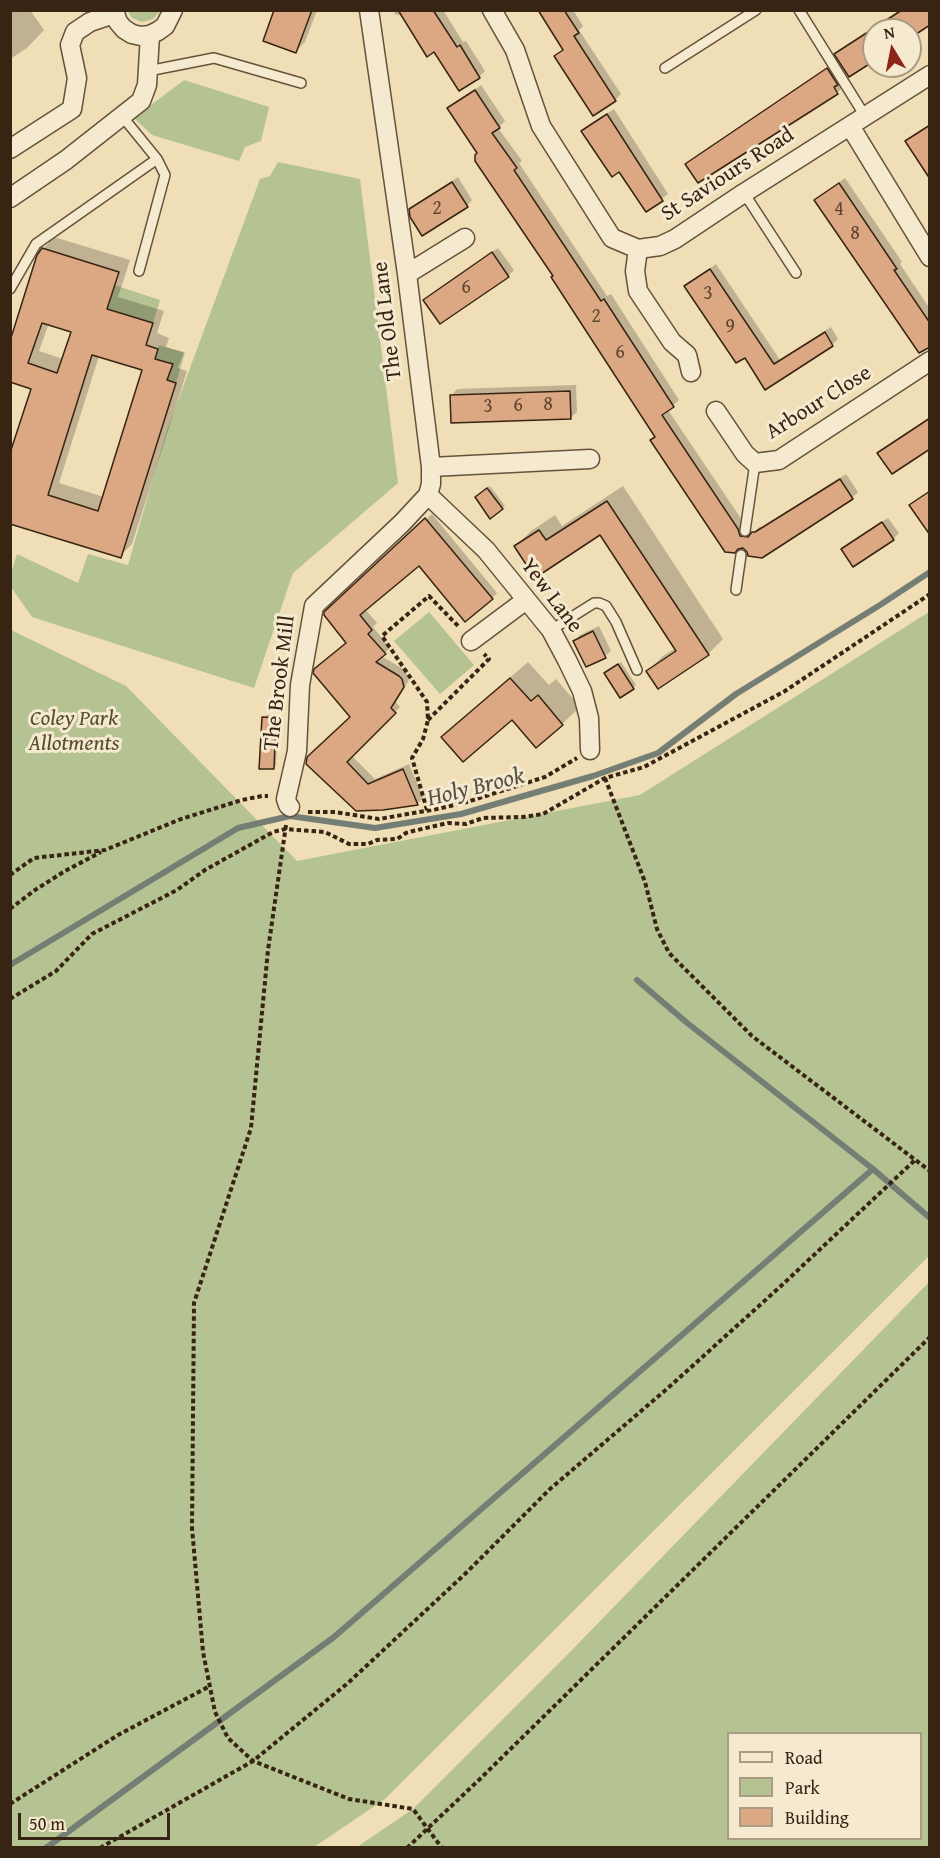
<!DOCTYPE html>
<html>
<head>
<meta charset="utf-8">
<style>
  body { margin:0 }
  #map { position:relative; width:940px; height:1858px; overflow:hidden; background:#efdeb6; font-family:"Gentium Book Plus",serif }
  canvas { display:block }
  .frame { position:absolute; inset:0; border:12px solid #372412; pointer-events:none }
  .legend { position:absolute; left:727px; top:1732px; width:195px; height:108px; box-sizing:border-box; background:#f5ead0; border:2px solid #a99b84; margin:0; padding:8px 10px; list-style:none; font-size:18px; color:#372412 }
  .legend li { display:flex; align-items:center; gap:12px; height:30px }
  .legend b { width:30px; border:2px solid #a99b84 }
  .north { position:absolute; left:862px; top:18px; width:60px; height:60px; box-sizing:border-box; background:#f5ead0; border:2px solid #a99b84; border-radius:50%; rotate:350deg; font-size:16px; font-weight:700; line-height:24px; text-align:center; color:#372412 }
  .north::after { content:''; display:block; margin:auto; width:21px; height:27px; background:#8f2418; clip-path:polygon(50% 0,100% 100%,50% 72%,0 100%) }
  .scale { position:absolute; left:18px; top:1813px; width:152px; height:27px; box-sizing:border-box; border:3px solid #372412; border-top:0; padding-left:8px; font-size:18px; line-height:21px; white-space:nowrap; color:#372412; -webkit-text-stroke:4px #f5ead0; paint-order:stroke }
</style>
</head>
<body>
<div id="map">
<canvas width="940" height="1858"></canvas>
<div class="frame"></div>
<ul class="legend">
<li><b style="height:8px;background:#f5ead0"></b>Road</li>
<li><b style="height:16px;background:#b5c291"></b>Park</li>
<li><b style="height:16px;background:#dba883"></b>Building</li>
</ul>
<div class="north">N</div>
<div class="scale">50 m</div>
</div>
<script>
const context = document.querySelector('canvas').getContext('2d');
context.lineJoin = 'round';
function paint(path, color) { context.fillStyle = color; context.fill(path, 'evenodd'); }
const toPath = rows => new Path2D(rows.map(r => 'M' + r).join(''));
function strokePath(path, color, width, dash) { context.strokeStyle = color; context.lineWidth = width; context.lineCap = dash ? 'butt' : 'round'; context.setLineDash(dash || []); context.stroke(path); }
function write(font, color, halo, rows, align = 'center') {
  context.font = font + ' "Gentium Book Plus",serif'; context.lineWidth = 6; context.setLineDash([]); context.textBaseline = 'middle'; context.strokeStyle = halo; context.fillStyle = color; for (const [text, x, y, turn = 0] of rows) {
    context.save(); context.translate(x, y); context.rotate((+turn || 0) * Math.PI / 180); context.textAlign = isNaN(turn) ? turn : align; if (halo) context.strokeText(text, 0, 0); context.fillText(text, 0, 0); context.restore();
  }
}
const green = toPath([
  [128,11,160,11,153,19,142,22,132,18],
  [184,80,269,107,261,141,245,147,239,161,152,135,134,118],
  [278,162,360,179,398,483,293,573,254,688,32,617,11,587,10,577,17,554,78,583,88,554,128,565,166,433,260,179,270,176],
  [114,285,160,300,153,323,107,309],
  [159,345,185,353,176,383,167,380,172,364,155,359],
  [429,612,474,665,440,694,394,641],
  [929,612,929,1256,385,1799,314,1847,11,1847,11,630,126,686,297,861,640,795],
  [929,1282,929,1847,357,1847,413,1809,572,1650],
  [728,1734,920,1734,920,1838,728,1838]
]);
const shadow = toPath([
  [10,10,30,10,44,30,27,48,10,59],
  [276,10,317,10,305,42,296,51],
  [396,10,443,10,463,42,466,41,485,71,479,77,435,50,403,16,394,14],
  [539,10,573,10,583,26,579,30,621,94,615,100,556,56,564,49],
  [900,10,930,10,910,36,910,30,874,30,874,59,836,54,842,48],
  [834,64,843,87,837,93,687,164,693,158],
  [481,85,505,121,498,128,522,161,519,163,607,296,611,294,679,400,668,410,744,523,746,530,754,532,759,527,762,527,846,474,858,492,852,498,749,554,656,437,449,108],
  [614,109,668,194,647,210,620,170,583,131,589,125],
  [458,177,472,200,467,206,411,210,417,204],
  [845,178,902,262,900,264,930,309,930,345,816,200],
  [54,237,130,260,118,297,164,311,157,333,169,338,166,347,184,352,178,368,187,371,132,544,120,556,10,522,33,388,10,381,42,250],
  [49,323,73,331,63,359,39,351],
  [99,356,144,369,104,497,59,483],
  [498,248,514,270,508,276,425,300,431,294],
  [716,264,780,360,831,327,838,339,832,345,766,387,745,356,686,286],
  [576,385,577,412,571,417,452,395,457,389],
  [930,418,930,448,879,453,885,447],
  [490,486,505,506,502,508,479,494],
  [623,486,723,639,708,654,648,671,663,656,676,648,600,533,516,546,531,531,555,515,562,526],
  [432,514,497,593,492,598,419,564,365,609,377,623,373,627,390,648,381,656,405,670,409,680,396,702,400,707,351,755,375,779,409,764,423,798,417,804,307,764,352,717,348,642,332,606],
  [888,518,899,533,893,539,843,549,849,543],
  [599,626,611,651,605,656,575,641,580,635],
  [528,662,549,685,556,679,580,707,562,724,536,746,512,718,443,737,461,720],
  [621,662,636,685,621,696,608,671],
  [266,715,278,716,276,765,274,768,263,718]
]);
const stream = toPath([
  [10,965,238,828,290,816,375,828,461,814,593,776,658,753,736,694,880,605,930,572],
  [637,980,686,1022,873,1169,930,1218],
  [46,1848,334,1637,873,1169]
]);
const building = toPath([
  [274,10,312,10,296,53,263,41,274,10],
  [398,10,433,10,457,47,460,45,480,78,459,91,434,52,427,57,398,10],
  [538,10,564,10,579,33,574,36,616,101,593,116,554,56,563,50,538,10],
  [902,10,930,10,930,25,910,38,910,30,874,30,874,61,849,77,834,54,902,10],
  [827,68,838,85,834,87,838,94,698,183,685,164,827,68],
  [475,90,500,128,492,133,517,168,514,170,601,301,604,299,674,407,662,415,738,529,740,536,748,537,752,532,755,532,840,479,853,499,762,558,748,556,747,552,743,548,738,549,735,553,725,552,650,440,655,437,551,277,553,276,475,161,475,155,477,153,447,108,475,90],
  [607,114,663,201,646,212,619,172,612,177,581,131,607,114],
  [930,125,930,179,905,141,930,125],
  [452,182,468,207,422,236,410,217,409,209,452,182],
  [839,183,897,269,894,270,930,323,930,347,919,353,814,200,839,183],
  [42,248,119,272,107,309,153,323,146,345,158,349,155,359,173,364,167,380,176,383,121,558,10,524,10,453,31,389,10,382,10,341,37,255,42,248],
  [42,323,71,332,57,373,28,363,42,323],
  [92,355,142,370,98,511,48,495,92,355],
  [492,252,509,277,440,324,423,300,492,252],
  [710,269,774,364,825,332,833,346,765,390,745,358,736,363,684,286,710,269],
  [570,391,571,419,451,423,450,395,570,391],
  [930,418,930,449,892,474,877,453,930,418],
  [487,488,503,509,490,519,475,497,487,488],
  [930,491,930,535,909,505,930,491],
  [607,501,709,655,658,689,646,671,676,651,600,535,535,578,514,546,539,530,546,540,607,501],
  [425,518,493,599,465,622,419,566,360,615,372,630,368,634,386,654,376,662,399,676,402,679,404,687,391,708,396,713,347,762,368,784,403,769,418,805,383,810,356,811,306,764,307,757,350,717,313,673,314,669,346,643,324,615,324,612,425,518],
  [882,522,894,540,853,567,841,549,882,522],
  [593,631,606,658,586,667,573,641,593,631],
  [618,664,634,689,620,698,604,673,618,664],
  [510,678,531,701,538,695,563,725,536,748,512,720,463,762,441,737,510,678],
  [262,717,276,718,274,769,259,769,262,717]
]);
const path = toPath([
  [428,720,489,659,484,654],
  [605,778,645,882,657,929,669,953,752,1036,930,1171],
  [427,810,412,758,423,739,428,720,427,702,382,636,429,596,459,627],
  [308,812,335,812,379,819,437,809,467,802,545,777,577,758],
  [286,825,268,950,251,1128,194,1303,192,1528,203,1652,215,1712,228,1738,253,1761,349,1799,413,1809,442,1848],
  [10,875,34,858,105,850,181,819,242,800,262,796,268,796],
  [10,909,35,890,65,871,101,852],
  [10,999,56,971,92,934,177,890,205,870,273,832,285,829,325,832,349,844,368,844,377,840,397,839,406,833,413,831,448,823,466,824,483,818,523,817,543,814,605,778,644,767,785,691,930,594],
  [10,1804,118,1735,210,1686],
  [100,1848,253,1761,348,1683,465,1574,550,1489,668,1388,781,1286,915,1160],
  [407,1848,481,1778,930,1337]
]);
const lane = toPath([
  [799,10,865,116],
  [665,68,756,10],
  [148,71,214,58,301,83],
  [744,193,796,273],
  [139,271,165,175,157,159],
  [10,289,36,244,157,159,122,116],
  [745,531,755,463],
  [736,590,741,555],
  [551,630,594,603,599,603,606,606,616,622,637,670]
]);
const street = toPath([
  [114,10,118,22,124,29,132,34,141,36,150,35,158,31,165,26,173,10],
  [369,10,407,274,431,467,590,459],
  [492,10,515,50,541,126,612,238,638,249,660,246,675,239,744,193,930,75],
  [850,126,930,257],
  [10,149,72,109,77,78,70,45,75,32,90,22,114,14],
  [10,198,66,160,141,101,147,85,150,35],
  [638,249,635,271,638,291,672,342,687,355,691,372],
  [407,274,465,238],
  [716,411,745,454,755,463,779,460,930,361],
  [428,495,486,550,551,630,567,660,582,691,589,718,590,750],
  [471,641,526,600],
  [290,807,288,805,286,799,297,751,300,685,314,606,402,523,428,495,431,484,431,467]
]);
const numberNames = [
  ["2",437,209],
  ["4",839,210],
  ["8",855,234],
  ["6",466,288],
  ["3",708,294],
  ["2",596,317],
  ["9",730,327],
  ["6",620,353],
  ["8",548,405],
  ["6",518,406],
  ["3",488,407]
];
const streetNames = [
  ["St Saviours Road",728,175,-33],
  ["The Old Lane",388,321,-97],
  ["Arbour Close",819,403,-32],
  ["Yew Lane",551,596,53],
  ["The Brook Mill",280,683,-83]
];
const parkNames = [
  ["Coley Park",74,719],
  ["Allotments",74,744]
];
const waterNames = [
  ["Holy Brook",476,788,-14]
];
paint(green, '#b5c291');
paint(shadow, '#0003');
strokePath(stream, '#747e75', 6);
paint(building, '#dba883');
strokePath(building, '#372412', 1.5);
strokePath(lane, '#65523b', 12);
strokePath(street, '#65523b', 21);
strokePath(path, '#372412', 4, [4.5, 3]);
strokePath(lane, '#f5ead0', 9);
strokePath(street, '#f5ead0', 18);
write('20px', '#60452e', null, numberNames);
write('22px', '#372412', '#f5ead0', streetNames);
write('italic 22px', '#564c32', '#f5ead0', parkNames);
write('italic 24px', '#565144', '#f5ead0', waterNames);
</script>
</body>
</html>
